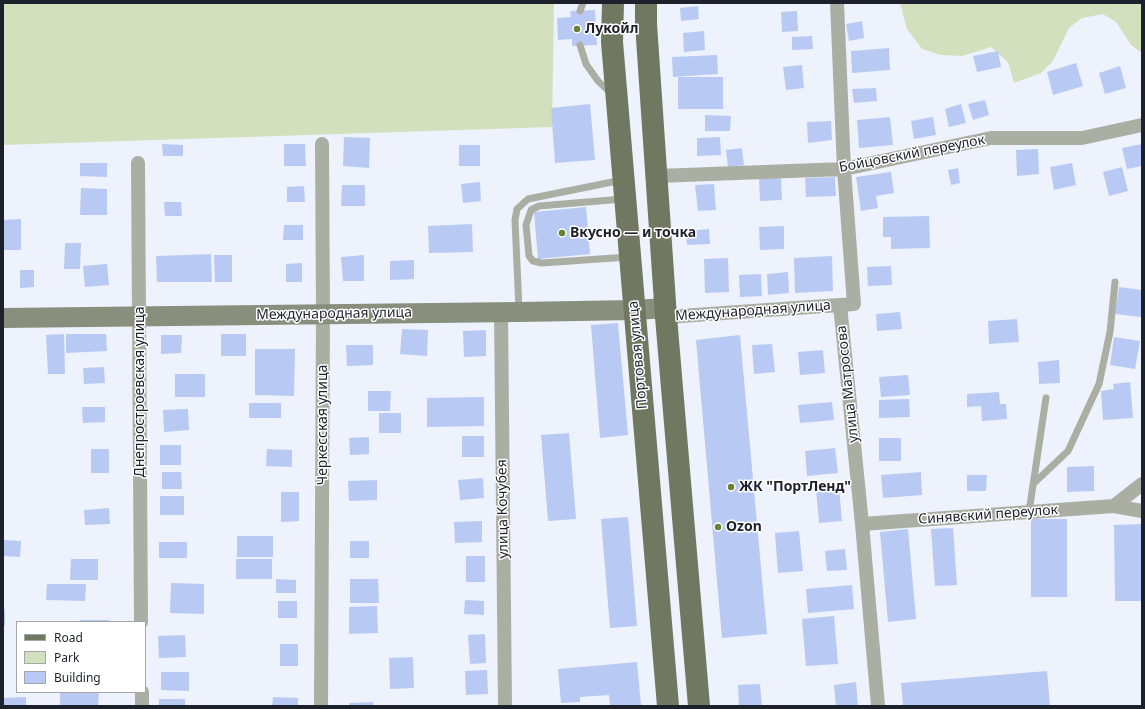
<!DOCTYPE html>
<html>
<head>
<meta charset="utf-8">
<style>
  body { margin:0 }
  #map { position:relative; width:1145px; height:709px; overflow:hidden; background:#edf2fd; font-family:"Noto Sans",sans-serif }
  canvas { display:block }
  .frame { position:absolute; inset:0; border:4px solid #1c212b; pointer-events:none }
  .legend { position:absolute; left:16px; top:621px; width:130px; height:72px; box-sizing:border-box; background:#fff; border:1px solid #a4a6aa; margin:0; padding:5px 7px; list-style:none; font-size:12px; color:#1c212b }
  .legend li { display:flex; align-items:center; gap:8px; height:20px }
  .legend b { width:20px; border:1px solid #a4a6aa }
</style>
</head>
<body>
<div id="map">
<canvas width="1145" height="709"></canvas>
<div class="frame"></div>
<ul class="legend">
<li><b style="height:5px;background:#707862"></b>Road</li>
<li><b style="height:11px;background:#d3e0be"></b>Park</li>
<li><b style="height:11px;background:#b8caf4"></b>Building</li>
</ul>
</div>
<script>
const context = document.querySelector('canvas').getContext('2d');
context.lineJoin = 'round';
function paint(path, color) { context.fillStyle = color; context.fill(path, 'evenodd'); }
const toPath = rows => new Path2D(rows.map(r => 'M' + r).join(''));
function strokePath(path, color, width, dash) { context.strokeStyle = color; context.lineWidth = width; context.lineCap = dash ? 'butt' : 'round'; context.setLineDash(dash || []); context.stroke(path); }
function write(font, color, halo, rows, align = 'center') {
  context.font = font + ' "Noto Sans",sans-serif'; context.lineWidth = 3; context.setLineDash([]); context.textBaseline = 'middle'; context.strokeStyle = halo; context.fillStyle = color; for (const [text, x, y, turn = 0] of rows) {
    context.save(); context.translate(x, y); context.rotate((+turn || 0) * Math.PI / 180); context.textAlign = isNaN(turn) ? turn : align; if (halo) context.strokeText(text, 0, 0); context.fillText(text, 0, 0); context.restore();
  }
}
const green = toPath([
  [3,3,554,3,552,127,3,145],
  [900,3,1142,3,1142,53,1131,45,1116,22,1103,14,1082,18,1069,28,1053,61,1041,73,1014,83,1008,62,991,47,962,56,941,55,922,49,907,29]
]);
const building = toPath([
  [698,6,699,19,681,21,680,8],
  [595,10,597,45,572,46,572,39,558,40,557,18,571,17,570,11],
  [797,11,798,31,782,32,781,12],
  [862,21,864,38,849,41,846,24],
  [704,31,705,50,684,52,683,33],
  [812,36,813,49,792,50,792,37],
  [889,48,890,70,852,73,851,51],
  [998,51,1001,67,977,72,973,56],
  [717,55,718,74,673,77,672,57],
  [1076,63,1083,86,1053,95,1047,72],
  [802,65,804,88,786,90,783,67],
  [1120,66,1126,88,1105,94,1099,73],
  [678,77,723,77,723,109,678,109],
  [876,88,877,101,854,103,852,89],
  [985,100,989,115,973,120,968,104],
  [590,104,595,160,555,163,551,108],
  [961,104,966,123,949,127,945,109],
  [705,115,731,116,730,131,705,131],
  [890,117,893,145,859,148,857,120],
  [933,117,936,135,914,139,911,121],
  [831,121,832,140,808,143,807,122],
  [344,137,370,138,369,168,343,166],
  [720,137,721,155,697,156,697,138],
  [162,144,183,145,183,156,163,156],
  [284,144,305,144,306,166,284,166],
  [1142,144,1142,166,1127,169,1122,148],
  [459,145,480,145,480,166,459,166],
  [742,148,744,165,728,167,726,150],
  [1038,149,1039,174,1017,176,1016,150],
  [80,163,107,163,107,177,80,176],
  [1072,163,1076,185,1054,190,1050,167],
  [1122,167,1128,191,1109,196,1103,172],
  [958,168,960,183,951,185,948,170],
  [891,172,894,193,876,196,878,208,861,211,856,177],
  [835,177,836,196,806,197,805,178],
  [781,178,782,200,760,201,759,179],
  [480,182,481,201,463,203,461,184],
  [714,184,716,210,698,211,695,185],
  [342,185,365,185,365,206,341,206],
  [304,186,305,202,287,202,287,187],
  [81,188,107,189,107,215,80,215],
  [164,202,181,202,182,216,165,216],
  [586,207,590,254,538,259,534,212],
  [929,216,930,248,891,249,891,237,883,237,883,217],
  [21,219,21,250,3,250,3,220],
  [472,224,473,252,429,253,428,226],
  [284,225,303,225,303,240,283,240],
  [784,226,784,249,760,250,759,227],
  [709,229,710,244,687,245,686,231],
  [65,243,81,243,80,269,64,269],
  [211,254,212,282,157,282,156,256],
  [214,255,232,255,232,282,215,282],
  [364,255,364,281,343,281,341,257],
  [832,256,833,291,795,293,794,258],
  [728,258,729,292,705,293,704,259],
  [414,260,414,279,390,280,390,261],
  [302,263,302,282,286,282,286,264],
  [107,264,109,285,85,287,83,266],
  [891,266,892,285,868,286,867,267],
  [20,270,34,270,34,287,20,288],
  [788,272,789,293,768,295,767,274],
  [761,274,762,296,740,297,739,275],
  [1119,287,1142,290,1142,317,1115,314],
  [900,312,902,329,877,331,876,314],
  [1017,319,1019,342,989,344,988,321],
  [618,323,628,435,600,438,591,325],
  [402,329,428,330,427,356,400,354],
  [486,330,486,356,464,357,463,331],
  [64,334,65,374,48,374,46,335],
  [66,334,106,334,107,351,66,353],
  [221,334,246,334,246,356,221,356],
  [161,335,182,335,181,353,161,354],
  [740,335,767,634,722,638,696,340],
  [1114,337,1140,341,1135,369,1110,365],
  [772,344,775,372,754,374,752,345],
  [346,345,373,345,373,365,347,366],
  [255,349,295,349,294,396,255,395],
  [823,350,825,373,800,375,798,352],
  [1059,360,1060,383,1039,384,1038,362],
  [104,367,105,383,84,384,83,368],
  [175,374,205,374,205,397,175,397],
  [908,375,910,395,881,397,879,377],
  [1130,382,1133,418,1103,420,1101,391,1114,389,1113,384],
  [368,391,391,391,390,411,368,411],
  [999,392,1000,404,1006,404,1007,419,982,421,981,406,967,407,967,394],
  [484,397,484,426,427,427,427,398],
  [909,399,910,417,879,418,879,400],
  [832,402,834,420,800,423,798,405],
  [249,403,281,403,281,418,249,418],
  [82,407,105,407,105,422,83,423],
  [188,409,189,430,164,432,163,410],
  [379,413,401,413,401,433,379,433],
  [569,433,576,519,548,521,541,435],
  [462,436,484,436,484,457,462,457],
  [369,437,369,454,350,455,349,438],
  [879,438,901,438,901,461,879,461],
  [160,445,181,445,181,465,160,465],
  [835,448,838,473,807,476,805,451],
  [91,449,109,449,109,473,91,473],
  [267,449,292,450,292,467,266,466],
  [1094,466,1094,491,1067,492,1067,467],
  [162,472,181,472,182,489,162,489],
  [921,472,922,495,883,498,881,475],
  [967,475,987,475,986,491,967,491],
  [483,478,484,498,460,500,458,480],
  [377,480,377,500,349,501,348,481],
  [839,488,842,521,819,523,816,490],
  [281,492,299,492,299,521,281,522],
  [160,496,184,496,184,515,160,515],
  [109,508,110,524,85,525,84,510],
  [628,517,637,626,610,628,601,519],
  [1031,519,1067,519,1067,597,1031,597],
  [482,521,482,542,455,543,454,522],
  [1142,524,1142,601,1115,601,1114,525],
  [953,528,957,585,935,586,931,529],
  [908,529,916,619,888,622,880,532],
  [799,531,803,571,778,573,775,533],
  [237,536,273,536,273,557,237,557],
  [3,540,21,541,20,557,3,556],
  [350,541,369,541,369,558,350,558],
  [159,542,187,542,187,558,159,558],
  [845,549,847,570,827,571,825,551],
  [466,556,485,556,485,582,466,582],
  [71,559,98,559,98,580,70,580],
  [236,559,272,559,272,579,236,579],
  [276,579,296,580,296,593,276,593],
  [350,579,378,579,379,603,350,603],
  [171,583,204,584,204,614,170,613],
  [47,584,86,584,85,601,46,600],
  [852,585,854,609,808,613,806,589],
  [465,600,484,601,484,615,464,614],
  [278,601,297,601,297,618,278,618],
  [377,606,378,633,349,634,349,607],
  [3,609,5,609,5,626,3,626],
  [834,616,838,664,806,666,802,619],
  [80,620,109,620,109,622,80,622],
  [485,634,486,663,470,664,468,635],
  [185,635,186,657,159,658,158,636],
  [280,644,298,644,298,666,280,666],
  [413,657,414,688,390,689,389,658],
  [637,662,641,706,610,706,609,695,580,697,580,702,561,703,558,669],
  [487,670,488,694,466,695,465,671],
  [1047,671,1050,706,903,706,901,683],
  [161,672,189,672,189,691,161,690],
  [856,682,858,706,836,706,834,685],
  [760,684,762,706,739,706,738,685],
  [60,692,99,692,98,706,60,706],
  [26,697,26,706,3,706,3,698],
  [273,697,298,698,298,706,272,706],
  [159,699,185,699,185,706,159,706],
  [373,702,373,706,349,706,349,703]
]);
const service = toPath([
  [580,11,583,3],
  [580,45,586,64,598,81,611,93],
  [623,199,539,206,531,210,526,225,529,256,533,261,542,263,628,257],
  [519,310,515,220,517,209,528,199,622,180],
  [1033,484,1068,451,1099,384,1110,332,1115,282],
  [1029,512,1046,398]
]);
const minor = toPath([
  [837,3,844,169,854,304,840,305,862,524,878,706],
  [138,163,141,622],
  [657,176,844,169,991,138,1082,138,1142,125],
  [501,312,505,706],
  [666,317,840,305],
  [1114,506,1142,484],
  [862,524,1114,506,1142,511],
  [142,692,142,706],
  [321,706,323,314,322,144]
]);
const secondary = toPath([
  [3,318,519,312,634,310,666,308]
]);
const primary = toPath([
  [613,3,612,42,668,706],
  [646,3,646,24,666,317,699,706]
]);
const markers = [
  [577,29,4,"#698134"],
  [562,233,4,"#698134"],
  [731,487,4,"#698134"],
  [718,527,4,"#698134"]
];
const poiNames = [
  ["Лукойл",585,29],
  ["Вкусно — и точка",570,233],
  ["ЖК \"ПортЛенд\"",739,487],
  ["Ozon",726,527]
];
const streetNames = [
  ["Бойцовский переулок",912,154,-11],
  ["Международная улица",753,311,-4],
  ["Международная улица",334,314,-1],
  ["Портовая улица",638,355,-95],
  ["улица Матросова",848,384,-96],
  ["Днепростроевская улица",140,392,-90],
  ["Черкесская улица",323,425,-90],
  ["улица Кочубея",503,509,-91],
  ["Синявский переулок",988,515,-4]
];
paint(green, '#d3e0be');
paint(building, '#b8caf4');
strokePath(service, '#abafa3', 7);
strokePath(minor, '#abafa3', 14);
strokePath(secondary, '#888f7d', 20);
strokePath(primary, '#707862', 22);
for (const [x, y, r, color] of markers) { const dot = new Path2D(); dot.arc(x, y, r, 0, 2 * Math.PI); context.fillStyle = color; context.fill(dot); strokePath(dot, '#fff', 1.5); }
write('bold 14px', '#1c212b', '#fff', poiNames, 'left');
write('14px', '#1c212b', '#fff', streetNames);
</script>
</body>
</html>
